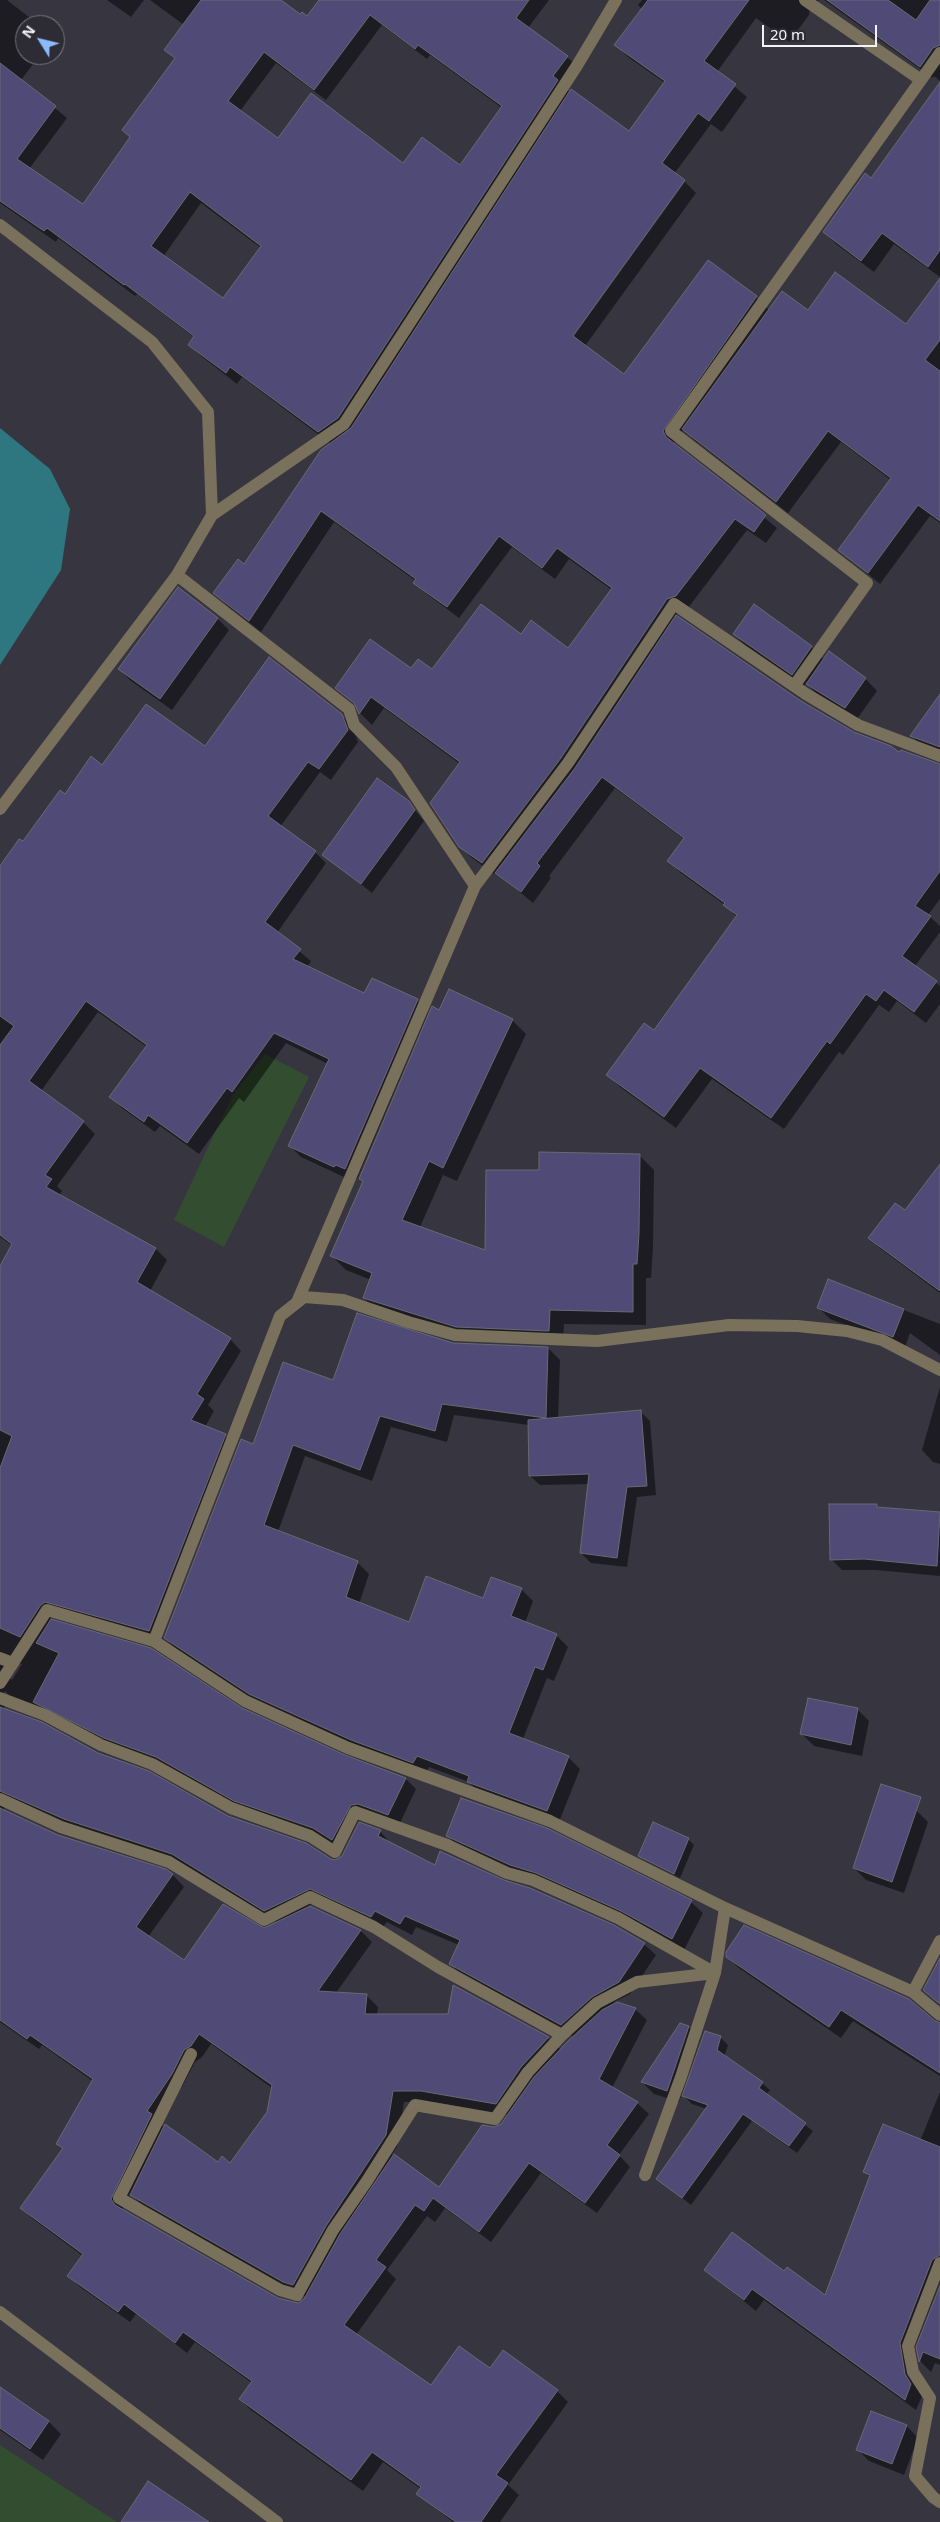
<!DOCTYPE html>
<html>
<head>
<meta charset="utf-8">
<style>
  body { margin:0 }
  #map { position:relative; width:940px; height:2522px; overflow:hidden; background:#373640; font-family:"Noto Sans",sans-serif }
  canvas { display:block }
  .north { position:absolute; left:15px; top:15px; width:50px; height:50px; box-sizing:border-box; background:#2d2c35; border:1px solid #7c7b83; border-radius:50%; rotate:306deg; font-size:14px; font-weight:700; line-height:20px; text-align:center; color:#f3f2f9 }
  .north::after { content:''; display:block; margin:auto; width:18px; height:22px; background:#8bbafc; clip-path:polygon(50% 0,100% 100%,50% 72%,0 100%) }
  .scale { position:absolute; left:762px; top:25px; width:115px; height:22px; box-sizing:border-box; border:2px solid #f3f2f9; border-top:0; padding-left:6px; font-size:15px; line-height:18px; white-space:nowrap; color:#f3f2f9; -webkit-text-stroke:4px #2d2c35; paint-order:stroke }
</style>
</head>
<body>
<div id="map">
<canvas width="940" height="2522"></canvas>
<div class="north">N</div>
<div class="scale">20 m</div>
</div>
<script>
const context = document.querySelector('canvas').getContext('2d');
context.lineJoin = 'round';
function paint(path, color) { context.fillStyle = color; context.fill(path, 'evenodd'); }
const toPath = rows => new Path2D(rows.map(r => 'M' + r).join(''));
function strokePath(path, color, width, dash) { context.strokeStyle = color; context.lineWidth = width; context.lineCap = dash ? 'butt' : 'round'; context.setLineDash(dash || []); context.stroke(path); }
const green = toPath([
  [265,1054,309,1077,224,1247,174,1220,232,1096],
  [0,2445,117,2522,0,2522]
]);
const water = toPath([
  [0,428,50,469,70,509,61,570,0,665]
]);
const shadow = toPath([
  [0,0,7,0,39,25,25,25,25,55,40,55,21,80,67,118,29,169,83,205,131,138,176,60,165,49,184,25,150,0,279,0,300,16,308,18,321,0,549,0,528,28,567,57,579,68,564,88,629,133,665,83,628,57,616,45,642,9,638,5,642,0,819,0,810,7,809,15,789,42,756,18,717,72,747,97,722,132,711,124,674,174,568,340,570,341,685,182,696,193,585,346,624,375,708,262,756,297,770,311,808,312,906,325,940,280,940,523,930,516,880,584,840,550,891,480,841,442,788,513,696,441,684,429,674,443,777,528,766,543,747,530,688,608,679,611,676,616,801,702,853,733,899,754,940,765,940,899,928,915,940,926,940,932,915,966,940,986,940,1004,926,1023,897,1001,889,1012,879,1005,843,1055,839,1052,784,1129,712,1079,676,1128,620,1087,608,1075,654,1031,737,917,725,905,681,873,669,861,685,840,615,788,549,876,551,878,533,903,496,872,494,874,472,858,460,846,460,764,384,708,372,725,360,713,357,706,336,688,411,670,433,671,521,635,569,649,612,590,569,559,555,579,512,547,459,618,427,594,415,583,416,581,334,522,261,632,227,605,215,593,244,565,331,444,242,377,237,384,201,356,189,345,195,338,137,294,135,296,58,238,56,242,0,203],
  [382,25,427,59,430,55,502,108,460,166,403,165,278,139,240,111,276,63,326,100],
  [201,203,261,248,223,300,163,257],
  [107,0,144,0,131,17],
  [824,0,940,0,940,81,934,76,933,78],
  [940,84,940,277,894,244,874,272,836,244,824,232,872,180],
  [755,606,811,647,824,660,829,653,866,679,877,691,857,719,819,696,806,683,804,686,746,646,734,634],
  [218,619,229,630,172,710,131,681,119,669],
  [940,696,940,754,924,748,912,736],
  [341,715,353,727,358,742,331,780,320,772,280,827,315,852,326,863,277,933,311,961,307,967,365,994,417,1000,428,1012,357,1179,348,1175,346,1178,301,1157,290,1146,328,1064,286,1043,244,1102,239,1098,199,1154,160,1126,155,1132,122,1108,111,1097,147,1047,98,1012,41,1091,83,1122,95,1134,57,1186,62,1191,59,1196,156,1249,167,1260,150,1291,230,1339,241,1351,208,1405,214,1411,205,1427,225,1435,236,1446,160,1642,55,1614,50,1621,344,1757,406,1779,416,1789,399,1825,361,1815,343,1850,246,1811,15,1701,5,1691,3,1694,8,1703,3,1709,227,1816,331,1860,336,1861,380,1831,391,1844,436,1867,503,1882,614,1926,644,1944,656,1955,630,1994,614,2002,635,2009,647,2020,612,2088,637,2103,649,2114,619,2155,630,2167,597,2213,541,2173,491,2242,445,2208,435,2222,427,2216,387,2270,396,2279,356,2335,432,2386,490,2370,557,2391,568,2402,508,2485,519,2495,500,2522,453,2522,418,2494,421,2489,383,2462,363,2491,251,2410,240,2399,252,2383,195,2342,187,2353,136,2314,130,2322,80,2287,69,2276,83,2256,33,2219,21,2208,63,2149,58,2144,94,2082,42,2045,39,2049,0,2022,0,1269,13,1246,0,1237,0,867,65,795,103,766,205,748],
  [11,1661,22,1664,12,1680,4,1672],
  [7,1803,184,1865,278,1923,184,1962,148,1937,184,1887,173,1875,165,1871,57,1836,3,1811],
  [322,1900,383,1927,387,1922,412,1935,416,1927,459,1945,450,1963,461,1975,574,2037,561,2050,548,2038,454,1987,449,2015,377,2016,378,2007,366,1995,336,1993,372,1942,361,1931,308,1906],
  [211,2044,272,2088,268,2112,231,2164,218,2164,158,2123,183,2085,195,2062,202,2057],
  [404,2102,433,2102,509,2115,502,2125,439,2188,392,2154,397,2147],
  [130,2193,143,2206,296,2293,307,2297,298,2304,277,2299,122,2210],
  [408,802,424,821,372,893,324,855],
  [440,1011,512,1020,526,1034,457,1181,443,1175,420,1227,486,1252,540,1171,640,1156,654,1170,653,1247,651,1278,646,1278,646,1325,564,1324,563,1344,471,1340,378,1312,364,1298,371,1280,346,1270,332,1256,364,1182,360,1178],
  [940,1166,940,1293,881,1249,870,1238,905,1212],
  [829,1281,940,1324,940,1355,910,1333,905,1347,830,1319,818,1307],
  [453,1344,548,1348,560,1360,558,1418,641,1412,650,1421,656,1495,637,1497,627,1567,591,1563,581,1553,589,1484,540,1485,530,1476,529,1425,454,1415,447,1442,391,1427,372,1481,305,1456,278,1532,357,1562,369,1574,359,1604,409,1623,521,1589,533,1601,525,1623,556,1635,568,1647,554,1681,547,1678,523,1739,568,1757,580,1769,559,1822,480,1794,469,1782,429,1767,425,1774,262,1705,177,1650,165,1638,254,1446,334,1382],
  [940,1387,940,1464,933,1462,922,1450],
  [877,1505,880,1508,940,1513,940,1576,876,1570,842,1570,831,1559],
  [857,1709,869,1721,862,1756,814,1746,802,1734],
  [916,1810,928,1822,904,1893,866,1880,854,1868],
  [654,1824,688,1839,694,1845,680,1878,646,1861,640,1856],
  [448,1836,691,1902,703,1913,684,1950,460,1848],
  [727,1957,940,2027,940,2076,853,2021,841,2038,739,1968],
  [689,2027,700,2039,679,2102,654,2094,642,2082],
  [720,2037,728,2045,724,2057,762,2083,770,2090,766,2095,813,2131,797,2153,752,2121,691,2205,658,2179,707,2109,692,2104,684,2096],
  [940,2092,940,2281,911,2356,922,2396,916,2410,764,2300,756,2311,705,2270,784,2272,826,2297,870,2177,865,2172,920,2141],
  [940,2289,940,2365,935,2363,931,2372,921,2362,918,2347],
  [5,2392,49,2422,61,2434,43,2460,0,2430,0,2400],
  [872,2413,907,2426,918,2438,904,2475,869,2461,858,2450]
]);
const building = toPath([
  [201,0,281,0,300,14,302,12,307,16,319,0,529,0,516,18,568,56,553,76,558,80,338,418,318,432,230,367,226,373,188,345,194,336,125,284,124,285,47,228,44,231,0,201,0,63,56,106,17,159,83,204,130,137,122,130,175,58,164,50,201,0],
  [370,15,415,49,418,45,502,106,460,165,422,137,403,163,311,93,278,138,228,101,264,52,314,90,370,15],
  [190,192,261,246,223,298,151,246,190,192],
  [648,0,749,0,704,61,736,84,709,121,698,113,662,163,685,180,573,336,624,374,708,260,757,296,663,431,666,437,766,515,754,532,735,519,676,596,667,599,561,758,482,863,459,847,430,803,460,762,371,697,359,714,354,703,335,688,370,639,411,668,418,659,432,669,481,604,521,634,531,620,568,648,612,588,557,548,542,568,499,536,447,607,413,583,416,579,321,511,249,621,213,593,238,559,244,564,321,450,351,428,571,89,629,131,665,81,614,45,648,0],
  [827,0,888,0,916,20,930,0,940,0,940,45,933,48,920,67,827,0],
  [940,82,940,250,928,267,882,233,861,261,823,232,865,173,871,178,940,82],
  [835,272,906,324,940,278,940,340,925,360,940,371,940,521,918,505,868,573,838,550,891,478,828,431,776,502,682,429,782,291,808,310,835,272],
  [178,587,218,618,160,699,118,669,178,587],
  [754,604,812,646,792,675,733,634,754,604],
  [676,615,801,701,854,732,891,746,899,752,901,750,940,764,940,871,915,906,931,916,902,956,937,981,914,1012,884,990,876,1001,866,994,830,1044,827,1041,771,1118,700,1068,664,1117,606,1075,644,1023,654,1030,737,915,723,905,725,903,667,861,684,838,602,777,537,863,540,866,521,892,495,873,575,768,676,615],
  [829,651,866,678,845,708,806,684,829,651],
  [269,657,342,714,348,730,319,769,308,762,268,816,316,851,265,922,301,949,293,959,364,993,372,978,418,999,345,1169,336,1165,334,1167,288,1146,329,1059,274,1033,232,1092,227,1088,187,1143,148,1115,144,1122,109,1097,147,1045,86,1001,29,1081,84,1121,45,1175,52,1179,46,1187,156,1248,137,1282,231,1338,197,1394,204,1399,191,1420,226,1434,149,1631,45,1602,40,1606,20,1637,0,1628,0,1468,12,1436,0,1430,0,1266,12,1244,0,1235,0,1045,14,1026,0,1016,0,866,19,839,23,841,60,790,65,794,91,756,102,765,146,704,205,746,269,657],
  [940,694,940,747,910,736,940,694],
  [377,778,409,801,415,810,361,884,322,855,377,778],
  [449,989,513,1019,443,1168,429,1161,402,1220,485,1250,486,1170,539,1170,539,1152,640,1154,639,1233,637,1264,633,1264,633,1312,550,1310,549,1331,456,1327,363,1298,372,1273,330,1256,363,1181,359,1179,432,1006,439,1010,449,989],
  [940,1164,940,1291,868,1238,895,1203,905,1210,940,1164],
  [828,1279,904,1309,893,1337,817,1308,828,1279],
  [357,1313,453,1343,548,1347,546,1418,442,1404,435,1431,380,1416,360,1470,293,1445,264,1525,358,1561,346,1597,409,1622,426,1576,483,1598,491,1577,522,1588,511,1616,557,1634,543,1670,535,1667,509,1733,569,1756,547,1811,467,1782,469,1776,417,1756,413,1763,351,1740,249,1694,164,1638,241,1439,253,1444,283,1362,333,1380,357,1313],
  [641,1410,647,1486,627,1487,617,1558,580,1553,589,1474,529,1476,528,1420,641,1410],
  [829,1504,877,1504,877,1507,940,1512,937,1566,864,1559,830,1560,829,1504],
  [51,1619,151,1648,242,1708,345,1755,406,1778,388,1815,358,1804,351,1805,332,1840,313,1828,234,1801,156,1757,104,1738,33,1702,59,1653,36,1643,51,1619],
  [808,1698,858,1708,851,1745,800,1734,808,1698],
  [0,1707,42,1722,98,1753,149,1771,228,1816,306,1843,331,1859,335,1860,342,1856,359,1822,381,1830,378,1836,435,1865,440,1851,444,1853,504,1880,530,1888,614,1925,645,1943,619,1982,592,1997,561,2025,449,1964,460,1940,405,1916,400,1924,375,1911,371,1917,310,1889,264,1911,172,1854,64,1819,0,1791,0,1707],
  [881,1784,921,1797,892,1882,853,1868,881,1784],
  [461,1798,547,1828,692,1900,672,1939,621,1911,536,1873,510,1865,446,1836,461,1798],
  [0,1808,58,1835,166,1869,173,1874,136,1927,184,1960,223,1904,264,1928,310,1906,361,1930,318,1991,367,1994,365,2014,448,2014,453,1985,549,2037,521,2067,496,2104,421,2091,393,2091,386,2135,326,2226,293,2285,283,2282,130,2195,165,2124,218,2162,222,2156,230,2163,267,2112,272,2085,199,2034,191,2046,184,2050,172,2074,147,2111,152,2114,111,2199,115,2205,278,2298,298,2303,304,2299,340,2234,394,2154,439,2187,482,2125,494,2127,501,2124,534,2077,568,2041,602,2010,617,2002,636,2008,599,2079,638,2102,607,2145,620,2155,585,2203,529,2163,479,2232,433,2198,424,2211,415,2205,376,2260,386,2267,344,2325,431,2385,459,2346,490,2368,503,2350,558,2390,496,2475,508,2483,481,2522,456,2522,416,2494,421,2487,372,2452,351,2480,239,2399,252,2381,183,2332,175,2343,124,2304,118,2312,67,2276,83,2254,20,2208,63,2148,56,2144,93,2079,30,2035,27,2039,0,2020,0,1808],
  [653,1822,689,1838,674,1874,638,1856,653,1822],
  [744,1925,909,1999,935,2021,940,2023,940,2073,841,2010,829,2027,726,1957,726,1952,744,1925],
  [940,1958,940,2004,923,1990,940,1958],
  [680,2023,689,2026,667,2091,641,2082,680,2023],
  [705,2031,721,2036,717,2050,763,2082,759,2088,806,2123,789,2146,743,2114,682,2198,656,2179,708,2105,682,2096,705,2031],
  [883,2124,940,2147,940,2255,932,2260,900,2343,905,2374,911,2384,905,2400,752,2289,744,2300,704,2270,732,2232,784,2271,787,2267,825,2295,870,2175,863,2172,883,2124],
  [940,2286,940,2359,923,2352,919,2362,916,2347,940,2286],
  [0,2387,49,2421,30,2449,0,2428,0,2387],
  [871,2411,907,2425,892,2464,856,2450,871,2411],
  [148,2481,209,2522,121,2522,148,2481]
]);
const minor = toPath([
  [805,0,921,80,940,53],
  [0,225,152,342,208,412,212,515],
  [177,575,349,709,354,725,396,767,475,886,568,763,674,604,806,694,858,725,940,756],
  [794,686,867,583,671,431,921,80],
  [297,1302,475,886],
  [154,1641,280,1316,304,1297,343,1300,408,1322,455,1335,597,1341,729,1325,797,1326,847,1331,882,1340,940,1370],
  [0,1658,13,1663,47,1610,154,1641,245,1701,348,1748,550,1821,725,1908,913,1992,940,2015],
  [0,1683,13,1663],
  [0,1698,45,1715,101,1745,152,1764,231,1808,310,1836,335,1852,355,1812,447,1845,507,1873,533,1880,618,1918,715,1973,637,1982,597,2003,562,2035,528,2072,495,2119,415,2105,367,2181,333,2230,297,2295,280,2290,119,2198,191,2054],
  [0,1799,61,1827,169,1862,264,1920,310,1897,374,1927,438,1967,562,2035],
  [913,1992,940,1941],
  [645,2175,681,2077,715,1973,725,1908],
  [940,2263,908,2346,913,2372,930,2398,915,2476,933,2497,940,2502],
  [0,2312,277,2522]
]);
const tertiary = toPath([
  [0,809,177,575,212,515,344,424,578,64,616,0]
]);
paint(green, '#334d30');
paint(water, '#2f7780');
paint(shadow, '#0007');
paint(building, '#504a76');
strokePath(building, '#696974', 1);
strokePath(minor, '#79715c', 12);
strokePath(tertiary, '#79715c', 12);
</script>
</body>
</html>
